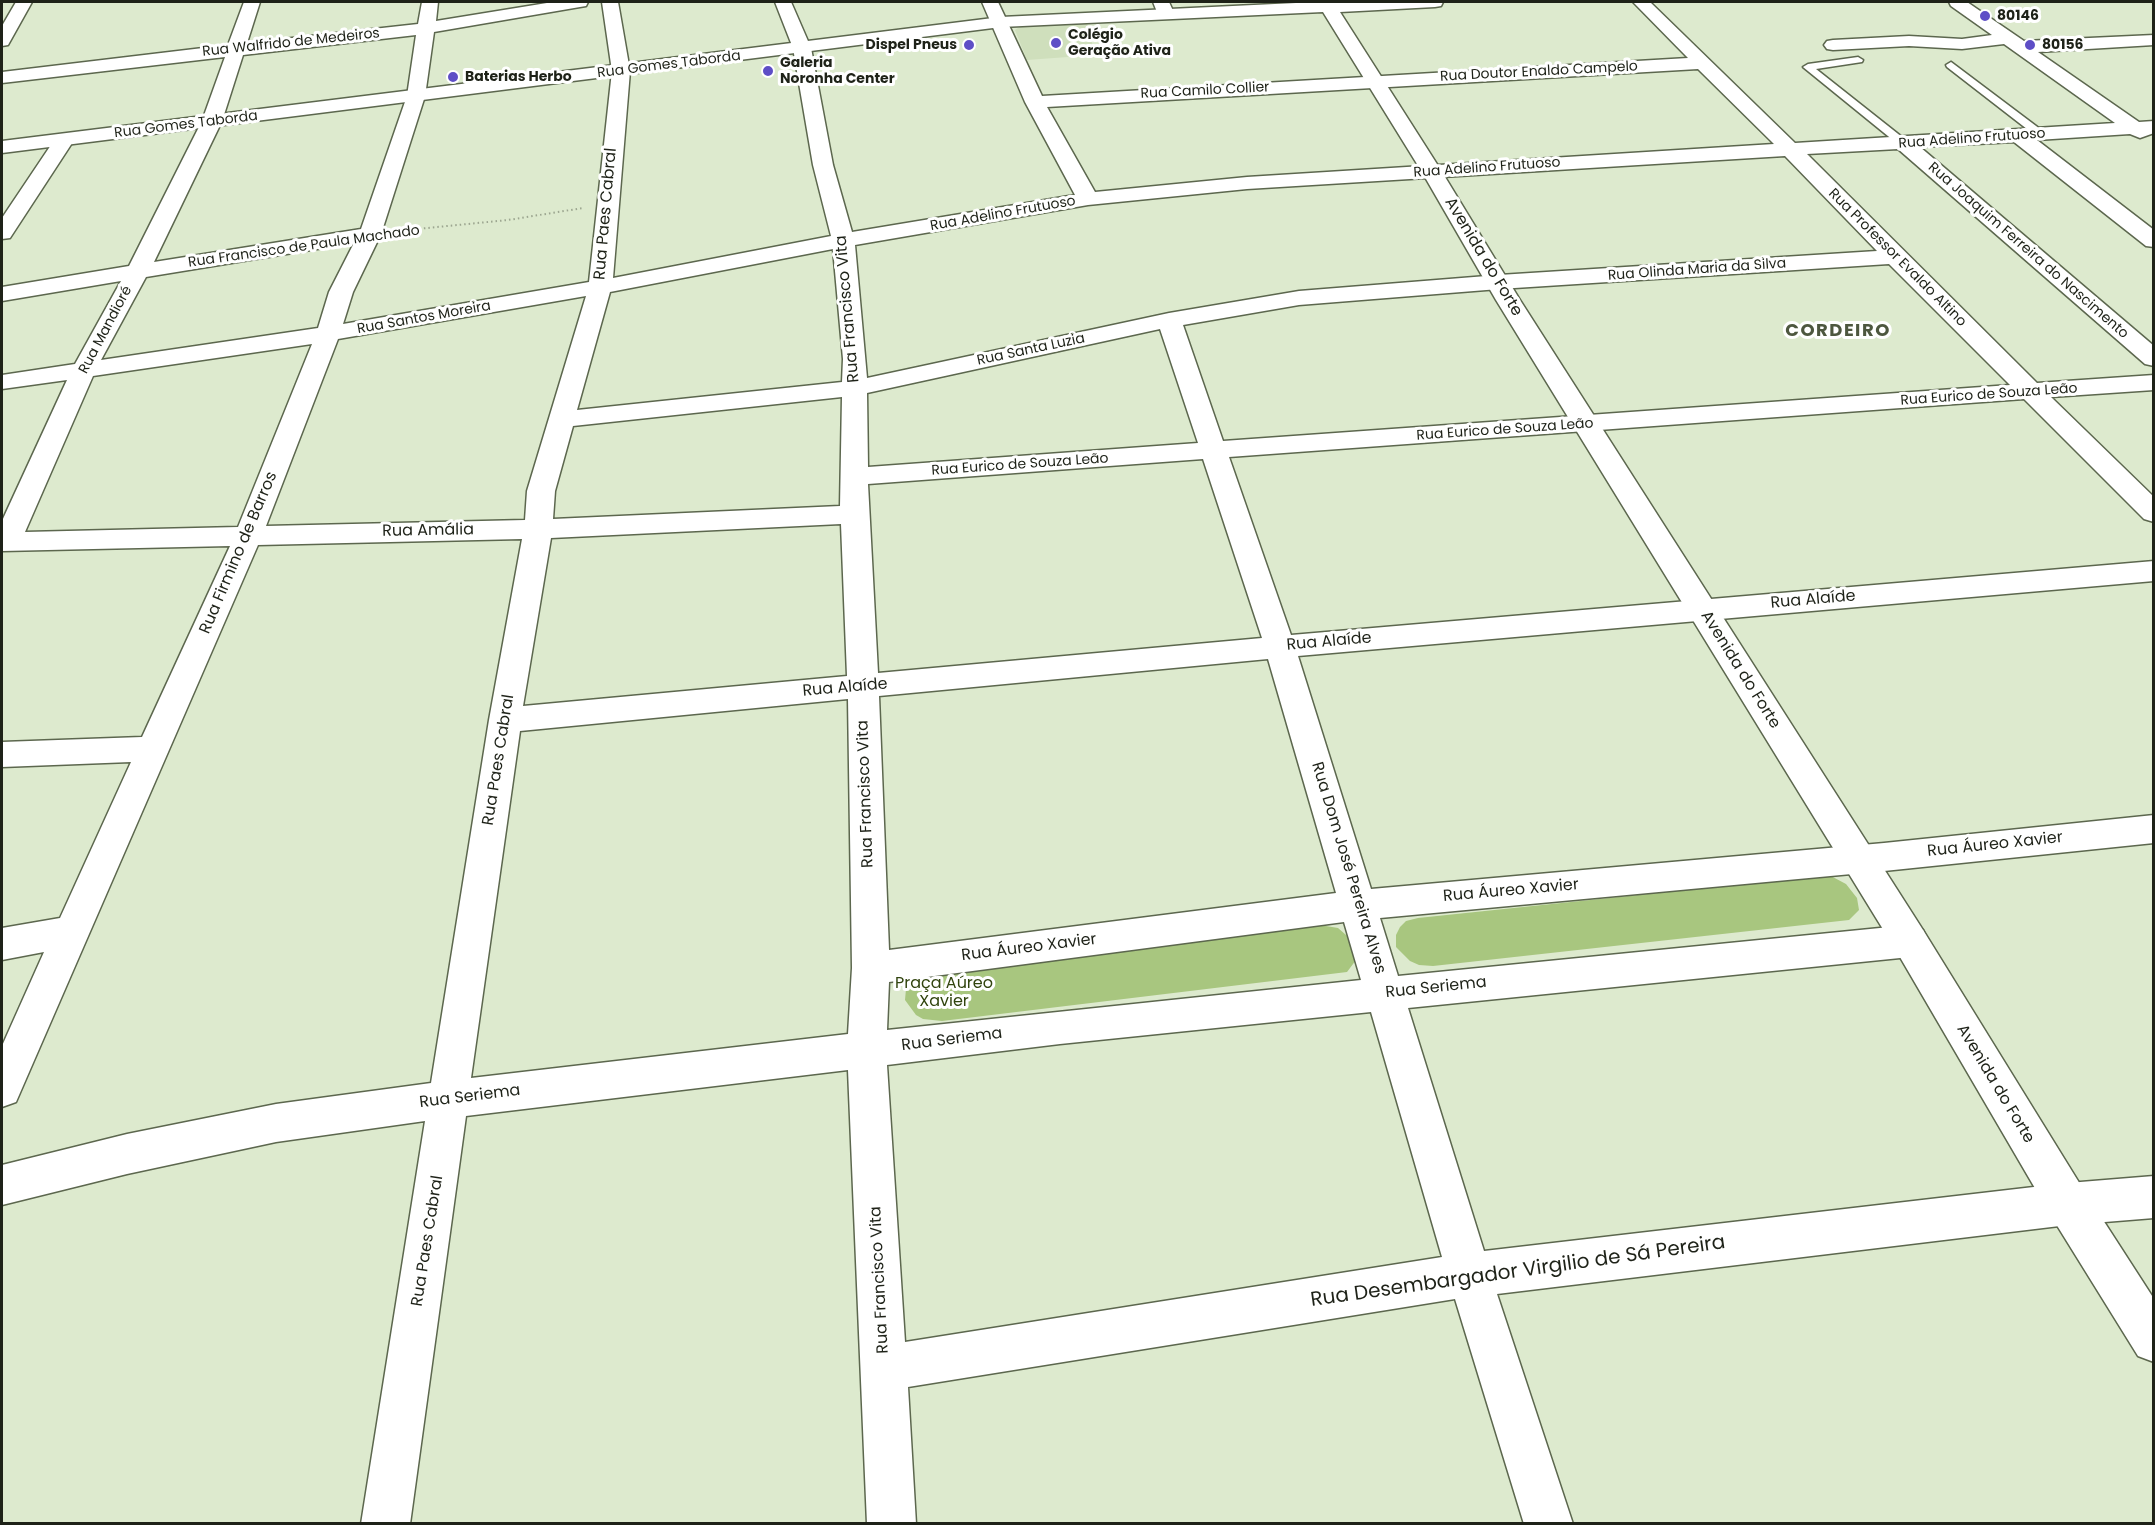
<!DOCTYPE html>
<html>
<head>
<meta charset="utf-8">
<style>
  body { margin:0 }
  #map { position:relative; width:2155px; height:1525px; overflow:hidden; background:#ddeace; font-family:Poppins,sans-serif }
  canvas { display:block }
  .frame { position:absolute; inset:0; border:3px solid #1e2218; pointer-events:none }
</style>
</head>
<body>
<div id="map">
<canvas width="2155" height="1525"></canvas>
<div class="frame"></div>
</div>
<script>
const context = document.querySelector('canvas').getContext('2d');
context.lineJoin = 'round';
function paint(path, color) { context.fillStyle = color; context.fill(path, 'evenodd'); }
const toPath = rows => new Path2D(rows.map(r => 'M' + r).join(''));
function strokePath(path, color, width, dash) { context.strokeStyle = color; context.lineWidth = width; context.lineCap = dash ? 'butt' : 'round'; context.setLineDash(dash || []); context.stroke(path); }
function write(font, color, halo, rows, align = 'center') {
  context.font = font + ' Poppins,sans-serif'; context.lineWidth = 6; context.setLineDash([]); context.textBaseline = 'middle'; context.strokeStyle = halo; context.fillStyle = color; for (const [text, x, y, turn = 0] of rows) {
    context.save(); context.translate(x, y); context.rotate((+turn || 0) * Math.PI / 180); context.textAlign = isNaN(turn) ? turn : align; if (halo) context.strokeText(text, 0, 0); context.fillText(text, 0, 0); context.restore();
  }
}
const built = toPath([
  [1087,22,1095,55,1027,60,1015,30,1021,26]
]);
const green = toPath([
  [1829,875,1846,884,1857,898,1859,910,1849,920,1433,966,1419,965,1410,961,1396,947,1396,935,1400,927,1406,921,1418,918],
  [1320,925,1338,928,1353,941,1356,960,1347,972,942,1021,923,1019,916,1015,905,1000,906,989,911,979,926,968]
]);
const path = toPath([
  [397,231,508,220,583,208]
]);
const lane = toPath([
  [1858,57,1863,60,1862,62,1816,69,1907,141,1907,145,1899,145,1803,67,1808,64,1858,57],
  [1951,62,2044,132,2044,136,2036,136,1947,67,1946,65,1951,62]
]);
const street = toPath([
  [16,2,32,2,8,45,2,46,2,26,16,2],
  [244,2,260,2,247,43,418,24,422,2,438,2,436,21,553,2,588,2,586,6,580,7,434,32,425,96,381,234,353,292,343,324,589,282,612,71,602,2,618,2,630,71,613,278,831,236,813,165,793,48,775,2,791,2,811,48,833,165,852,232,1075,195,1025,102,982,2,998,2,1042,96,1688,58,1633,2,1650,2,1795,143,2115,123,2004,44,1962,49,1909,46,1833,50,1827,49,1824,45,1827,41,1833,40,1909,36,1962,39,1992,35,1951,6,1949,2,1967,2,2024,41,2154,35,2154,45,2038,52,2139,122,2154,121,2154,133,2140,138,2130,134,2037,140,2154,230,2154,247,2146,246,2014,142,1920,147,2154,346,2154,366,2145,364,1898,149,1807,154,2037,383,2154,375,2154,390,2051,397,2154,497,2154,522,2144,519,2024,399,1229,457,1291,635,2154,561,2154,581,1298,656,1371,889,1884,843,2154,815,2154,843,1884,871,1380,918,1398,976,1910,925,1923,930,1928,941,1923,952,1910,957,1408,1008,1484,1251,2068,1183,2154,1176,2154,1218,2068,1225,1497,1294,1573,1524,1524,1524,1455,1299,908,1387,916,1524,867,1524,848,1070,466,1116,410,1524,361,1524,425,1121,276,1142,127,1174,2,1205,2,1165,127,1134,276,1104,431,1083,489,720,522,539,258,545,16,1102,2,1107,2,1046,44,952,2,960,2,928,60,918,131,762,2,767,2,742,142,737,230,546,2,551,2,521,67,380,2,389,2,375,75,364,121,281,2,301,2,287,129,266,202,121,225,57,2,83,2,72,228,45,244,2],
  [416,35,407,96,361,229,154,262,222,121,243,55,416,35],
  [1698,69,1774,144,1247,177,1095,192,1047,107,1698,69],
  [1785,156,1877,251,1499,275,1299,291,1169,313,867,378,855,245,1088,205,1247,189,1785,156],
  [354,243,329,292,318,328,101,360,146,277,354,243],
  [833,249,843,359,842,382,577,410,610,292,833,249],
  [1889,264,2010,385,1223,441,1183,325,1299,305,1499,289,1889,264],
  [586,296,527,491,525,520,266,526,338,339,586,296],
  [1160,329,1198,443,868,467,867,393,1160,329],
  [312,344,238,527,25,532,93,376,312,344],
  [842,397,840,506,553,519,555,491,573,426,842,397],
  [1203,459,1262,638,878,673,868,484,1203,459],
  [841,524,847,676,523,706,551,538,841,524],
  [1268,659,1336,893,889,950,879,696,1268,659],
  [848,699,852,968,848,1034,471,1078,520,731,848,699],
  [1344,922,1361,980,887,1030,889,982,1344,922],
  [1371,1012,1442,1257,905,1342,887,1065,1060,1044,1371,1012],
  [1153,2,1169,2,1174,13,1171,17,1165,18,1159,17,1153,2],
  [64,134,71,136,74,140,10,238,2,239,2,218,57,136,64,134]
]);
const secondary = toPath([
  [1317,2,1443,2,1441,6,1435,7,1340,12,1442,172,1520,300,1923,930,2083,1189,2154,1299,2154,1362,2138,1356,2053,1219,1897,952,1496,300,1422,172,1323,12,1001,27,2,153,2,141,1001,17,1317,2]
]);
const markers = [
  [1985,16,6,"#5e4ec6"],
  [1056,43,6,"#5e4ec6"],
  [969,45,6,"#5e4ec6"],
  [2030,45,6,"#5e4ec6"],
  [768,71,6,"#5e4ec6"],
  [453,77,6,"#5e4ec6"]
];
const farPoinames = [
  ["80146",1997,16],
  ["Colégio",1068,35],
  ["Geração Ativa",1068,51],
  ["Dispel Pneus",957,45,"right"],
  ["80156",2042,45],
  ["Galeria",780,63],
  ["Noronha Center",780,79],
  ["Baterias Herbo",465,77]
];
const farStreetnames = [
  ["Rua Walfrido de Medeiros",291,43,-6],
  ["Rua Gomes Taborda",669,65,-7],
  ["Rua Doutor Enaldo Campelo",1539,72,-3],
  ["Rua Camilo Collier",1205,91,-3],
  ["Rua Gomes Taborda",186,125,-7],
  ["Rua Adelino Frutuoso",1972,139,-4],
  ["Rua Adelino Frutuoso",1487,168,-4],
  ["Rua Adelino Frutuoso",1003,214,-10],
  ["Rua Francisco de Paula Machado",304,247,-8],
  ["Rua Joaquim Ferreira do Nascimento",2028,251,41],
  ["Rua Professor Evaldo Altino",1897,258,45],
  ["Rua Olinda Maria da Silva",1697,270,-4],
  ["Rua Santos Moreira",424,318,-10],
  ["Rua Mandioré",106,330,-62],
  ["Rua Santa Luzia",1031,350,-12],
  ["Rua Eurico de Souza Leão",1989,395,-4],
  ["Rua Eurico de Souza Leão",1505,430,-4],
  ["Rua Eurico de Souza Leão",1020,465,-4]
];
const streetNames = [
  ["Rua Paes Cabral",606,214,-85],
  ["Avenida do Forte",1483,257,59],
  ["Rua Francisco Vita",848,309,-95],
  ["Rua Amália",428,531,-1],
  ["Rua Firmino de Barros",239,553,-67],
  ["Rua Alaíde",1813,600,-5],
  ["Rua Alaíde",1329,642,-5],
  ["Avenida do Forte",1740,670,58],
  ["Rua Alaíde",845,688,-5],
  ["Rua Paes Cabral",499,760,-81],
  ["Rua Francisco Vita",866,794,-92],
  ["Rua Áureo Xavier",1995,845,-6],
  ["Rua Dom José Pereira Alves",1348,868,73],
  ["Rua Áureo Xavier",1511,891,-5],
  ["Rua Áureo Xavier",1029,948,-7],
  ["Rua Seriema",1436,988,-6],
  ["Rua Seriema",952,1040,-7],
  ["Avenida do Forte",1995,1084,59],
  ["Rua Seriema",470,1097,-7],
  ["Rua Paes Cabral",428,1241,-81],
  ["Rua Francisco Vita",880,1280,-93]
];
const parkNames = [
  ["Praça Aúreo",944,984],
  ["Xavier",944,1002]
];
const farDistrictnames = [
  ["CORDEIRO",1838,331]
];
const nearStreetnames = [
  ["Rua Desembargador Virgilio de Sá Pereira",1518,1272,-8]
];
paint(built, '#cfdfbc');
paint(green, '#a8c67f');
strokePath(lane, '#5c674e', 3);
strokePath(street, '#5c674e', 3);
strokePath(secondary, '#5c674e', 3);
strokePath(path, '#9ca690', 2, [1.5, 3]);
paint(lane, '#fff');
paint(street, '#fff');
paint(secondary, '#fff');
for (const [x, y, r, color] of markers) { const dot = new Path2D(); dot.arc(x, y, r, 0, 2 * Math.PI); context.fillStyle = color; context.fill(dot); strokePath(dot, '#fff', 2); }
write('bold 14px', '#1e2218', '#fff', farPoinames, 'left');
write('14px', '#1e2218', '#fff', farStreetnames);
write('16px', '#1e2218', '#fff', streetNames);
write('16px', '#31440e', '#fff', parkNames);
context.letterSpacing = '1.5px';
write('bold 18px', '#4d573f', '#fff', farDistrictnames);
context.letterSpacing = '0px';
write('20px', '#1e2218', '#fff', nearStreetnames);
</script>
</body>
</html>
